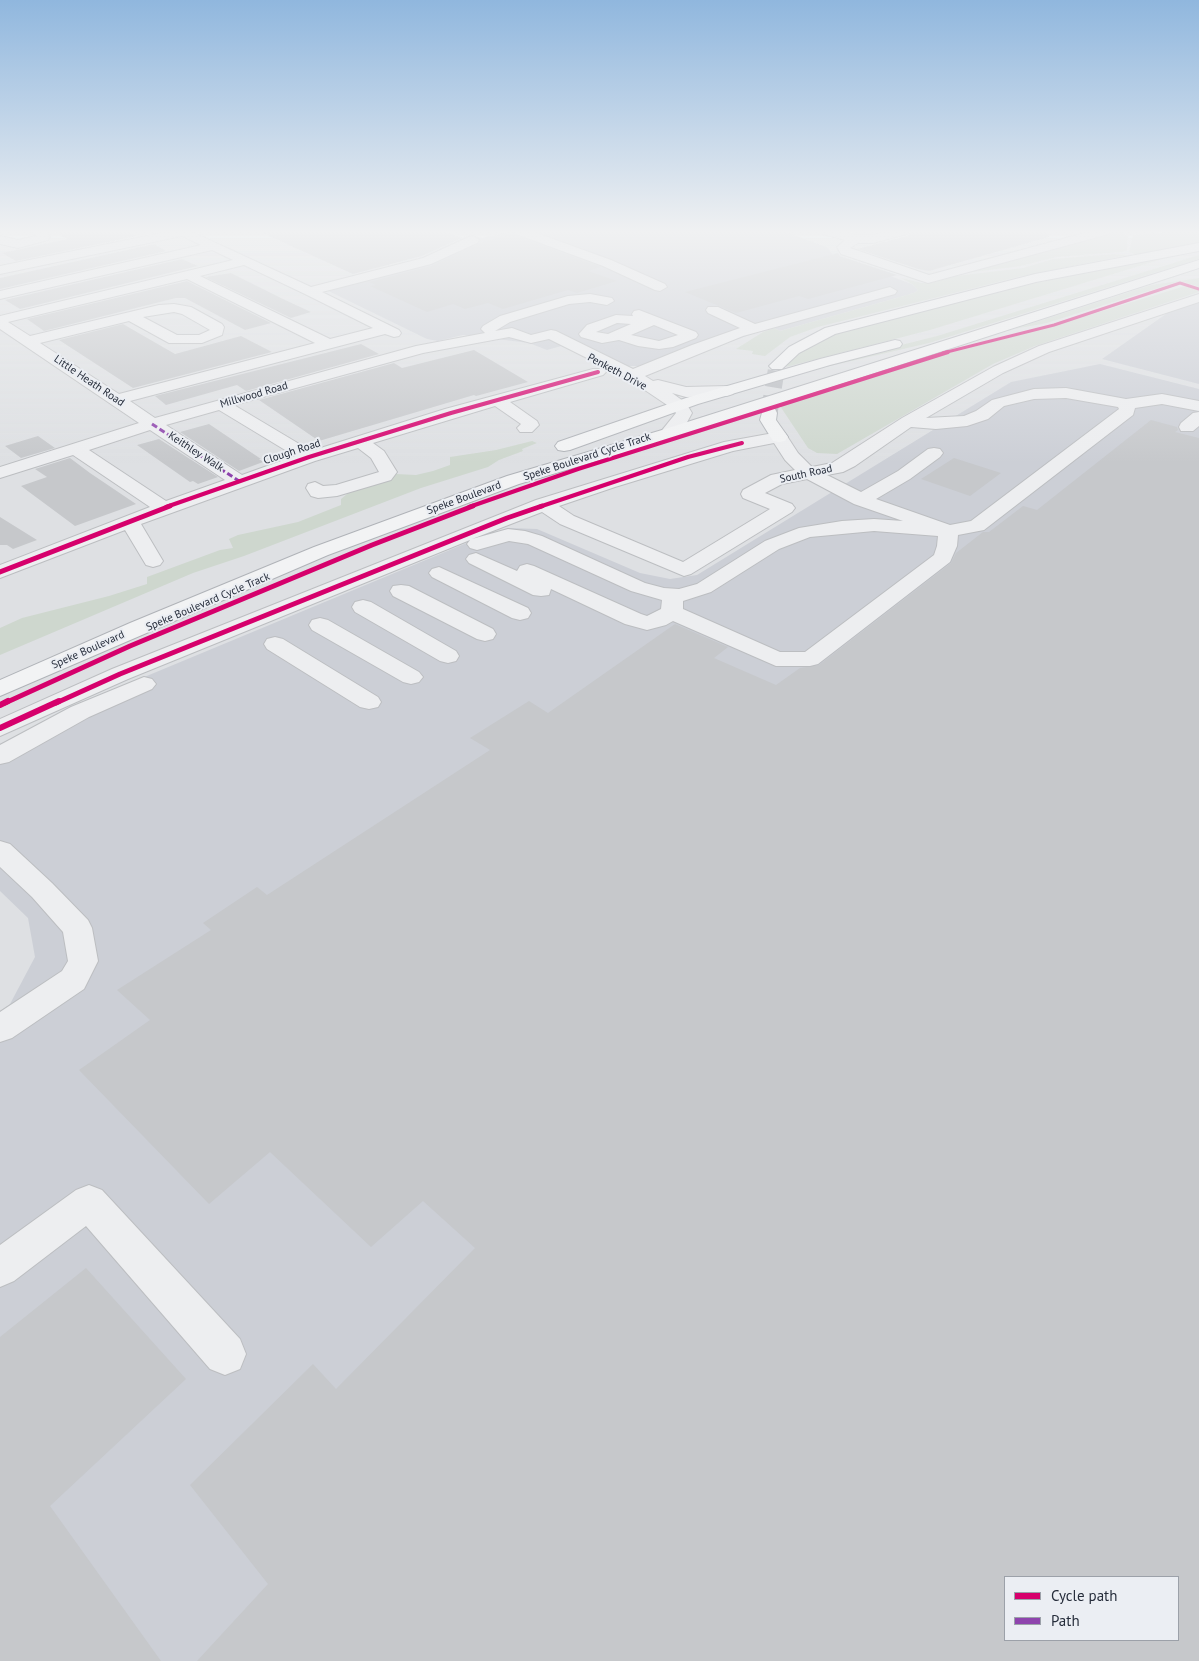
<!DOCTYPE html>
<html>
<head>
<meta charset="utf-8">
<style>
  body { margin:0 }
  #map { position:relative; width:1199px; height:1661px; overflow:hidden; background:#dee0e3; font-family:"PT Sans",sans-serif }
  canvas { display:block }
  .legend { position:absolute; left:1004px; top:1576px; width:175px; height:65px; box-sizing:border-box; background:#ebeef3; border:1px solid #9ca1a9; margin:0; padding:6px 9px; list-style:none; font-size:15px; color:#262d3b }
  .legend li { display:flex; align-items:center; gap:10px; height:25px }
  .legend b { width:25px; border:1px solid #9ca1a9 }
</style>
</head>
<body>
<div id="map">
<canvas width="1199" height="1661"></canvas>
<ul class="legend">
<li><b style="height:6px;background:#d6006c"></b>Cycle path</li>
<li><b style="height:6px;background:#8e44ad"></b>Path</li>
</ul>
</div>
<script>
const context = document.querySelector('canvas').getContext('2d');
context.lineJoin = 'round';
function paint(path, color) { context.fillStyle = color; context.fill(path, 'evenodd'); }
const toPath = rows => new Path2D(rows.map(r => 'M' + r).join(''));
function strokePath(path, color, width, dash) { context.strokeStyle = color; context.lineWidth = width; context.lineCap = dash ? 'butt' : 'round'; context.setLineDash(dash || []); context.stroke(path); }
function write(font, color, halo, rows, align = 'center') {
  context.font = font + ' "PT Sans",sans-serif'; context.lineWidth = 4; context.setLineDash([]); context.textBaseline = 'middle'; context.strokeStyle = halo; context.fillStyle = color; for (const [text, x, y, turn = 0] of rows) {
    context.save(); context.translate(x, y); context.rotate((+turn || 0) * Math.PI / 180); context.textAlign = isNaN(turn) ? turn : align; if (halo) context.strokeText(text, 0, 0); context.fillText(text, 0, 0); context.restore();
  }
}
const built = toPath([
  [513,231,782,231,827,247,833,255,912,284,918,290,914,293,780,331,772,327,688,357,656,372,637,366,625,366,576,342,547,350,529,343,463,335,438,341,427,339,316,285,410,263,469,235,482,238],
  [1199,301,1199,384,1102,359,1173,309],
  [1100,364,1199,389,1199,1661,0,1661,0,1011,10,1004,35,957,28,918,0,891,0,744,89,700,481,537,509,528,537,529,640,573,670,579,697,575,1011,382],
  [1005,1577,1178,1577,1178,1640,1005,1640]
]);
const green = toPath([
  [1110,231,1122,232,1128,237,1127,250,1122,252,1057,257,1021,266,957,274],
  [1178,231,1199,231,1199,243,1137,255,1129,252,1133,235],
  [1113,254,1128,255,1018,277,818,327,790,337,765,356,752,354,753,351,736,349,763,332,774,328,780,331,914,293,918,290,912,284,901,278,922,283,931,283,955,276,1023,268,1053,259],
  [1179,254,930,330,786,367,791,360,808,346,839,333,995,291],
  [1199,255,1199,259,929,343,804,372,802,370,937,336],
  [1199,278,1199,287,1180,281,1047,323,1014,329,1151,285],
  [1185,286,1199,290,1199,292,1035,346,993,364,837,454,817,453,808,448,780,406,942,355,1056,325],
  [532,441,537,443,522,449,523,451,499,460,488,467,421,488,244,556,193,573,0,655,0,628,22,618,109,596,147,584,147,577,220,550,233,548,229,539,238,535,298,522,341,505,341,499,353,489,389,479,396,474,416,475,433,471,450,465,450,457,496,450]
]);
const building = toPath([
  [53,231,127,231,137,236,16,261,2,253,67,239],
  [258,231,444,231,462,238,422,256,353,274],
  [911,231,1048,231,1049,237,929,271,918,269,857,249,907,236],
  [511,234,601,267,588,271,617,281,577,293,568,290,503,309,488,303,465,309,453,304,427,312,370,286,376,285,369,282,431,266,480,243],
  [154,244,166,251,0,289,0,278],
  [838,253,840,256,897,275,808,299,799,296,736,313,685,292],
  [182,259,198,266,20,309,5,300],
  [231,273,283,299,311,312,291,318,205,277],
  [187,281,271,323,245,330,185,298,176,298,44,331,27,319],
  [123,324,175,354,241,336,272,352,133,388,59,340],
  [361,344,379,354,246,391,237,385,166,405,155,396],
  [474,350,528,382,476,396,474,395,319,441,259,400,394,363,402,368],
  [1151,420,1177,427,1178,430,1175,432,1199,438,1199,1661,197,1661,268,1584,190,1485,313,1364,336,1389,475,1248,423,1201,371,1247,270,1152,209,1204,79,1070,150,1020,117,990,211,930,203,923,257,887,267,895,490,750,470,738,529,701,548,713,675,624,728,647,714,658,776,685,800,668,819,665,951,563,956,553,983,532,989,532,1023,506,1037,510],
  [1005,1577,1178,1577,1178,1640,1005,1640],
  [209,424,261,459,259,459,263,462,239,471,180,432],
  [38,436,55,448,21,458,5,446],
  [159,439,218,477,198,484,193,481,190,482,137,445],
  [70,458,90,473,136,504,75,526,21,486,47,477,35,469],
  [954,458,1001,473,970,496,921,479],
  [0,517,37,540,13,549,7,545,0,545],
  [86,1268,186,1379,50,1506,161,1661,0,1661,0,1337]
]);
const highwayTunnel = toPath([
  [769,413,777,366]
]);
const minor = toPath([
  [30,231,45,231,50,237,48,240,18,248,0,244,0,236,18,240,36,236,30,231],
  [171,231,190,231,311,287,423,258,469,237,473,236,479,240,477,243,431,264,322,292,399,330,401,333,399,336,394,337,385,334,130,401,155,418,416,346,485,333,481,329,483,326,500,316,568,296,590,294,612,298,614,301,607,305,590,302,569,304,510,322,495,331,512,328,531,335,551,330,556,331,633,369,692,345,740,328,708,313,706,310,708,307,718,307,755,324,890,287,897,291,895,294,743,336,645,376,653,381,658,380,686,387,727,386,733,388,735,391,733,394,727,396,686,397,672,393,686,403,692,413,685,426,674,438,668,439,662,438,659,434,676,413,673,409,627,378,549,339,531,343,509,337,423,353,234,405,311,451,445,409,593,369,603,369,606,372,603,375,510,402,537,421,539,425,532,432,520,432,517,428,521,424,495,406,373,443,384,451,397,472,391,480,337,496,318,498,311,496,306,488,308,484,315,482,323,486,336,485,379,472,371,458,358,448,315,461,141,524,163,561,160,565,153,567,146,565,125,530,0,578,0,565,150,507,73,455,0,478,0,467,139,423,0,329,0,316,233,260,212,250,0,299,0,291,201,245,182,236,0,274,0,266,171,231],
  [244,265,305,294,373,328,330,339,200,276,244,265],
  [187,279,315,343,119,394,40,343,129,321,169,343,202,343,222,335,224,327,222,324,191,307,174,304,159,305,30,336,8,322,187,279],
  [174,312,182,314,210,330,199,335,177,335,143,317,174,312],
  [219,410,295,456,242,475,166,425,219,410],
  [150,430,225,480,166,501,89,450,150,430],
  [514,231,531,231,611,260,665,284,667,287,660,291,655,290,603,266,516,234,514,231],
  [821,231,840,231,856,235,873,235,890,231,909,231,907,234,873,243,858,243,850,248,929,275,1092,231,1111,231,1109,234,928,283,841,254,837,247,845,240,823,234,821,231],
  [1199,294,1199,302,1049,352,1003,373,926,418,964,416,976,411,992,400,1034,389,1066,388,1126,399,1162,394,1199,401,1199,411,1162,404,1135,408,1133,415,984,530,958,535,957,546,950,562,818,664,810,666,776,666,673,621,666,625,647,630,625,624,551,589,549,595,541,596,533,595,469,563,466,559,469,555,476,553,517,571,520,566,527,564,534,566,641,614,647,616,661,609,662,600,631,591,528,544,509,541,477,550,470,548,467,544,470,540,128,679,0,736,0,719,112,669,536,500,724,442,779,432,785,433,798,453,812,467,832,463,902,418,993,367,1039,346,1199,294],
  [1066,398,1118,407,1119,409,971,521,950,525,876,499,910,479,940,457,943,453,940,449,934,448,928,449,898,471,861,492,827,475,843,472,855,466,911,427,936,429,967,426,988,419,1004,406,1034,399,1066,398],
  [774,443,785,460,795,470,771,475,743,490,741,494,743,498,770,509,683,562,574,516,559,506,615,487,733,451,774,443],
  [807,479,854,504,903,521,874,519,842,521,799,528,765,541,697,584,679,589,664,588,645,583,542,536,525,531,508,529,472,539,542,512,560,524,684,576,691,574,792,512,795,508,792,504,765,493,782,484,807,479],
  [874,531,938,536,937,546,934,555,805,652,780,652,683,609,683,601,711,592,779,549,810,537,874,531],
  [639,310,696,332,698,335,696,338,673,347,659,349,638,346,619,340,602,343,581,337,579,334,587,325,616,315,633,316,632,314,634,311,639,310],
  [617,323,631,324,608,334,596,332,617,323],
  [654,325,678,335,659,341,631,335,654,325],
  [1199,412,1199,426,1193,431,1181,431,1179,427,1181,423,1193,413,1199,412],
  [439,567,528,608,531,613,528,618,520,620,512,618,432,577,429,573,432,569,439,567],
  [401,585,409,586,493,629,496,634,493,639,485,641,477,639,393,596,390,591,393,586,401,585],
  [363,600,371,602,456,651,459,656,456,661,448,663,440,661,355,612,352,607,355,602,363,600],
  [320,618,328,620,419,672,423,677,419,682,411,684,403,682,312,630,309,625,312,620,320,618],
  [275,637,283,639,378,697,381,702,378,707,369,709,360,707,267,649,264,644,267,639,275,637],
  [144,677,152,679,156,684,152,689,89,717,9,762,0,764,0,745,71,707,144,677],
  [0,841,10,844,52,883,88,920,92,928,98,961,84,989,12,1038,0,1042,0,1012,62,971,68,961,63,932,32,897,0,867,0,841],
  [89,1185,102,1190,240,1339,246,1354,240,1369,225,1375,210,1369,86,1226,14,1281,0,1287,0,1245,76,1190,89,1185]
]);
const highway = toPath([
  [1199,243,1199,251,1036,282,835,334,799,353,782,369,772,369,769,366,789,347,825,328,1035,274,1199,243],
  [1199,260,1199,268,674,438,519,484,328,555,0,696,0,680,130,623,314,547,507,476,662,430,1199,260],
  [895,340,900,341,902,344,900,347,830,365,698,404,570,450,564,451,558,450,555,446,558,442,686,398,820,359,895,340],
  [769,408,775,409,777,413,776,420,788,437,785,441,779,442,773,441,760,420,763,409,769,408]
]);
const quiet = toPath([
  [152,424,239,481]
]);
const cyclewayFar3 = toPath([
  [943,353,1054,325,1180,283,1199,289]
]);
const cyclewayFar2 = toPath([
  [166,507,309,457,451,413,598,372],
  [469,507,578,469,948,352],
  [539,507,688,457,742,443]
]);
const cyclewayFar1 = toPath([
  [0,572,170,506],
  [5,703,130,646,372,545,473,506],
  [56,703,120,674,507,518,542,506]
]);
const cycleway = toPath([
  [0,705,8,701],
  [0,728,59,701]
]);
const farStreetnames = [
  ["Penketh Drive",617,372,28],
  ["Little Heath Road",89,381,34],
  ["Millwood Road",254,395,-16],
  ["Keithley Walk",196,452,33],
  ["Clough Road",292,452,-18],
  ["Speke Boulevard Cycle Track",587,457,-18],
  ["South Road",806,474,-12],
  ["Speke Boulevard",464,498,-20],
  ["Speke Boulevard Cycle Track",208,602,-23],
  ["Speke Boulevard",88,650,-24]
];
paint(built, '#cccfd6');
paint(green, '#ced7ce');
paint(building, '#c6c8cb');
strokePath(highwayTunnel, '#b9bcc1', 17, [17, 9]);
strokePath(minor, '#bcbec1', 2);
strokePath(highway, '#b0b3b8', 2);
paint(minor, '#edeef0');
paint(highway, '#f2f3f4');
strokePath(quiet, '#8e44ad', 3, [6, 3]);
strokePath(cyclewayFar3, '#d6006c', 3);
strokePath(cyclewayFar2, '#d6006c', 4);
strokePath(cyclewayFar1, '#d6006c', 5);
strokePath(cycleway, '#d6006c', 6);
const sky = context.createLinearGradient(0, 0, 0, 463);
sky.addColorStop(0, '#90b7de');
sky.addColorStop(0.5, '#f0f1f2');
sky.addColorStop(1, '#f0f1f200');
context.fillStyle = sky;
context.fillRect(0, 0, 1199, 463);
write('11px', '#262d3b', '#ebeef3', farStreetnames);
</script>
</body>
</html>
